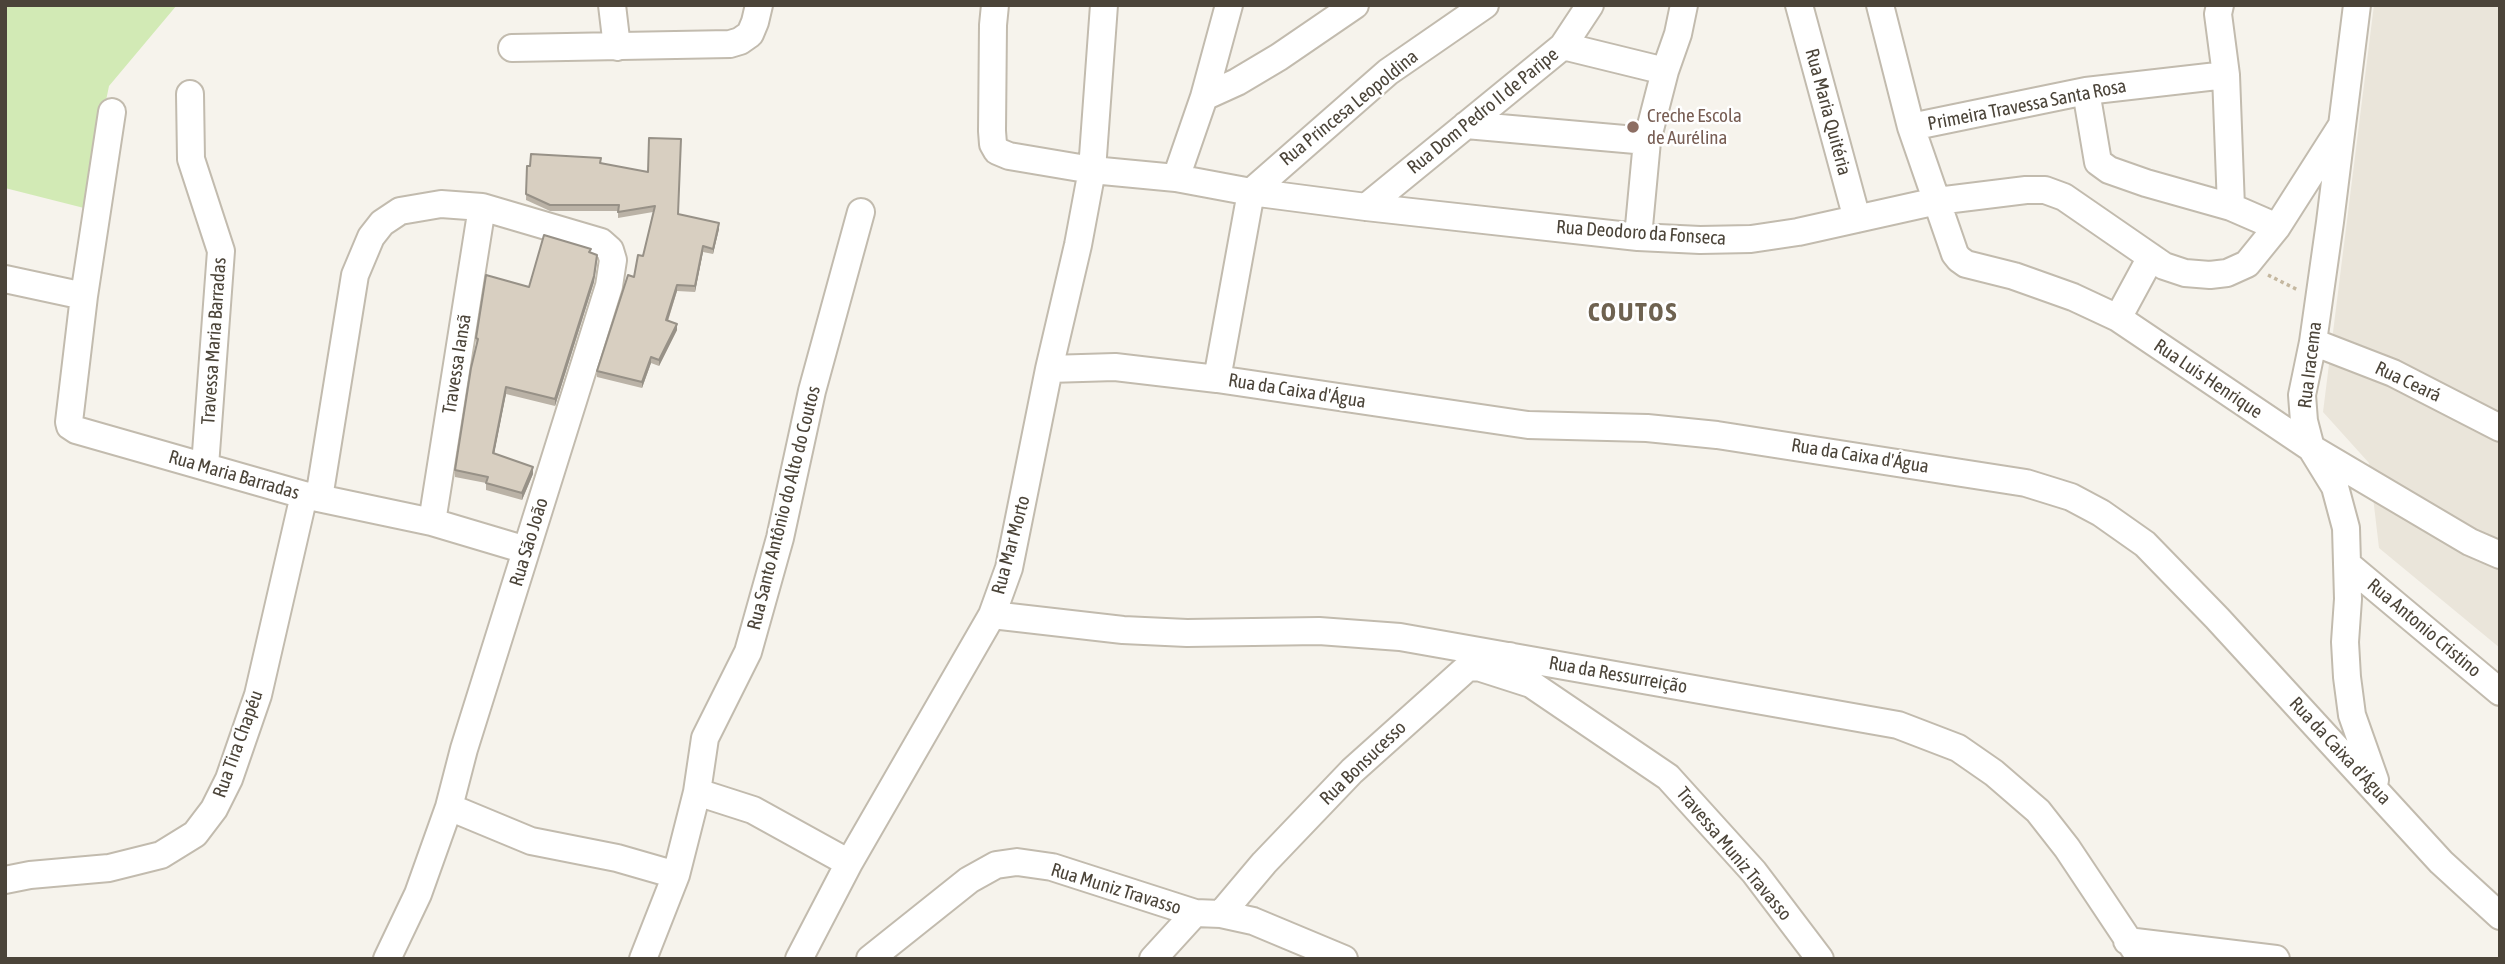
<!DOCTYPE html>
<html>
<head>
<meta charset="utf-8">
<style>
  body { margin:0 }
  #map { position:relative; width:2505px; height:964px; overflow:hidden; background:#f6f3ec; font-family:"Asap Condensed",sans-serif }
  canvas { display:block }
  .frame { position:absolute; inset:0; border:7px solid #4b4439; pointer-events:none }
</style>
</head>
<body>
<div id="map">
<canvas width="2505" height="964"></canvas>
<div class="frame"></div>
</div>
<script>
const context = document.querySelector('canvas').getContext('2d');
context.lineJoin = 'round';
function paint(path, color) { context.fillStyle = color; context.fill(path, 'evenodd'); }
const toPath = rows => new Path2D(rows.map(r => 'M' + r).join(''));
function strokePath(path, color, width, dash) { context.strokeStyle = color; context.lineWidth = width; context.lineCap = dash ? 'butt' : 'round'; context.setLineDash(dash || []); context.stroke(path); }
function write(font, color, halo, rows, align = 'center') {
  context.font = font + ' "Asap Condensed",sans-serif'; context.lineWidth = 5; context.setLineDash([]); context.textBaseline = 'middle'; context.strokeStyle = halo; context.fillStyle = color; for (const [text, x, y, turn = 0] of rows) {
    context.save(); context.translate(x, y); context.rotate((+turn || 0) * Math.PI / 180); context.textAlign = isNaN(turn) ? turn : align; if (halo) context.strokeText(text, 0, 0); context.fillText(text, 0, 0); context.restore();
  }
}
const residential = toPath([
  [2374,5,2500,5,2500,648,2379,548,2369,463,2323,412]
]);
const green = toPath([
  [5,5,177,5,109,86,84,208,5,188]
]);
const path = toPath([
  [2268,275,2298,290]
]);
const minor = toPath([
  [612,5,617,47],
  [995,5,993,25,992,131,993,144,997,151,1009,156,1092,170,1176,178,1251,192,1366,207,1638,237,1700,240,1751,239,1798,232,1937,201,2026,190,2045,190,2064,197,2164,266,2185,273,2210,275,2227,273,2247,264,2277,227,2342,125],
  [1799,5,1857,219],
  [1880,5,1911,127,1955,254,1959,259,1966,264,2014,276,2073,297,2118,318,2311,448,2470,542,2500,555],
  [2220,5,2218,14,2226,75,2231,207],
  [2357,5,2330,222,2313,342,2302,395,2304,421,2311,448,2335,487,2346,528,2348,599,2345,642,2347,677,2352,715,2375,780],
  [1563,46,1665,71],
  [512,48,730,44,740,41,750,34,755,22,759,5],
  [2086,91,2098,162,2109,170,2146,183,2231,207,2277,227],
  [190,94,191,159,221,251,205,466],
  [1204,97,1237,82,1279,57,1355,5],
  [112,112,84,296,69,422,70,426,76,430,304,495,432,522,526,550],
  [1466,125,1647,141],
  [1911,127,2086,91,2226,75],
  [1176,178,1204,97,1229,5],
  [1366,207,1563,46,1590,5],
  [1638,237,1647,141,1665,71,1678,34,1684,5],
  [5,279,84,296],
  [2118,318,2151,257],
  [2313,342,2393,373,2500,428],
  [1049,369,1115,367,1217,379,1528,425,1647,428,1717,435,2026,483,2071,497,2101,513,2145,544,2217,618,2441,862,2500,916],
  [1217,379,1251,192,1388,72,1485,5],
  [319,498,355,275,371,237,382,223,400,211,441,204,482,207,601,242,610,250,613,260,609,286,464,749,449,807,418,894,387,959],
  [432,522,482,207],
  [2347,564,2500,692],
  [992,615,1123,630,1187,633,1319,631,1400,637,1898,725,1958,748,1994,773,2038,811,2067,848,2141,959],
  [1510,656,1531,684,1668,777,1754,872,1820,959],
  [697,792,753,810,849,863],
  [449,807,531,841,617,858,676,875],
  [5,880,30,875,109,868,161,855,195,834,214,809,229,779,258,695,304,495],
  [1221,914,1264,863,1352,771,1467,668,1478,667,1531,684],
  [2127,941,2276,959],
  [643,959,676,875,697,792,705,738,748,652,780,538,812,391,861,212],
  [799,959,849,863,992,615,1009,568,1049,369,1078,245,1092,170,1104,5],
  [870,959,969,880,996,865,1017,862,1052,867,1195,913,1221,914,1253,921,1344,959],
  [1153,959,1195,913]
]);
const wall = toPath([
  [601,163,678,214,719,229,713,254,703,252,695,292,677,291,668,321,677,330,659,366,651,363,642,388,597,377,597,371,634,277,643,256,653,212,618,218,618,211,550,211,526,200,527,166],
  [591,253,597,262,594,282,555,406,506,394,494,453,533,474,522,500,486,490,486,483,455,477,455,470,477,345,476,338,529,287]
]);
const shadedWall = toPath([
  [719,223,719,229,713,254,713,249],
  [703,246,703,252,695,292,695,286],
  [597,255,594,282,555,406,555,399],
  [677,285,677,291,666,326,666,320],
  [677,324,677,330,659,366,659,360],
  [651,357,651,363,642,388,642,382],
  [506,387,506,394,493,460,493,453],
  [533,467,533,474,522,500,522,493]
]);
const building = toPath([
  [649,138,681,139,678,214,719,223,713,249,703,246,695,286,677,285,666,320,677,324,659,360,651,357,642,382,597,371,628,275,634,277,638,255,643,256,655,206,618,212,619,205,550,205,526,194,527,166,530,166,531,154,601,158,600,163,648,172,649,138],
  [544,235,591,249,589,252,597,255,594,276,555,399,506,387,493,453,533,467,522,493,486,483,488,477,455,470,471,368,478,339,476,338,486,275,529,287,544,235]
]);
const markers = [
  [1633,127,7,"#8d6e63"]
];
const streetNames = [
  ["Primeira Travessa Santa Rosa",2027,105,-11],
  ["Rua Princesa Leopoldina",1349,108,-39],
  ["Rua Dom Pedro II de Paripe",1483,111,-39],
  ["Rua Maria Quitéria",1828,112,75],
  ["Rua Deodoro da Fonseca",1641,233,4],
  ["Travessa Maria Barradas",214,341,-86],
  ["Travessa Iansã",457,364,-81],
  ["Rua Iracema",2310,365,-83],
  ["Rua Luis Henrique",2208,379,34],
  ["Rua Ceará",2408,382,25],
  ["Rua da Caixa d'Água",1297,391,9],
  ["Rua da Caixa d'Água",1860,456,9],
  ["Rua Maria Barradas",234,475,16],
  ["Rua Santo Antônio do Alto do Coutos",784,508,-76],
  ["Rua São João",529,542,-73],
  ["Rua Mar Morto",1011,545,-75],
  ["Rua Antonio Cristino",2424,628,40],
  ["Rua da Ressurreição",1618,675,10],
  ["Rua Tira Chapéu",238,744,-70],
  ["Rua da Caixa d'Água",2340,751,47],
  ["Rua Bonsucesso",1363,763,-44],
  ["Travessa Muniz Travasso",1734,854,50],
  ["Rua Muniz Travasso",1116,889,17]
];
const educationNames = [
  ["Creche Escola",1647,116],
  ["de Aurélina",1647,138]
];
const districtNames = [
  ["COUTOS",1633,313]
];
paint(residential, '#eae5da');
paint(green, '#d2eab5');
strokePath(minor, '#c2bbae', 30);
strokePath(path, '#c4b79f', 3.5, [3.5, 3.5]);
strokePath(minor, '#fff', 26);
paint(wall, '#bab2a6');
paint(shadedWall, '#979187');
paint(building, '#d8cfc1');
strokePath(building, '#979187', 2);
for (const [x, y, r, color] of markers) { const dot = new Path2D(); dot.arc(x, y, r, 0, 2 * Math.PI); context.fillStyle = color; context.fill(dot); strokePath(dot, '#fff', 2.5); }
write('19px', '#4b4439', '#fff', streetNames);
write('19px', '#785e54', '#fff', educationNames, 'left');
context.letterSpacing = '2px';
write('bold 26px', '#6e6250', '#fff', districtNames);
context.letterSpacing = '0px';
</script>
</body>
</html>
